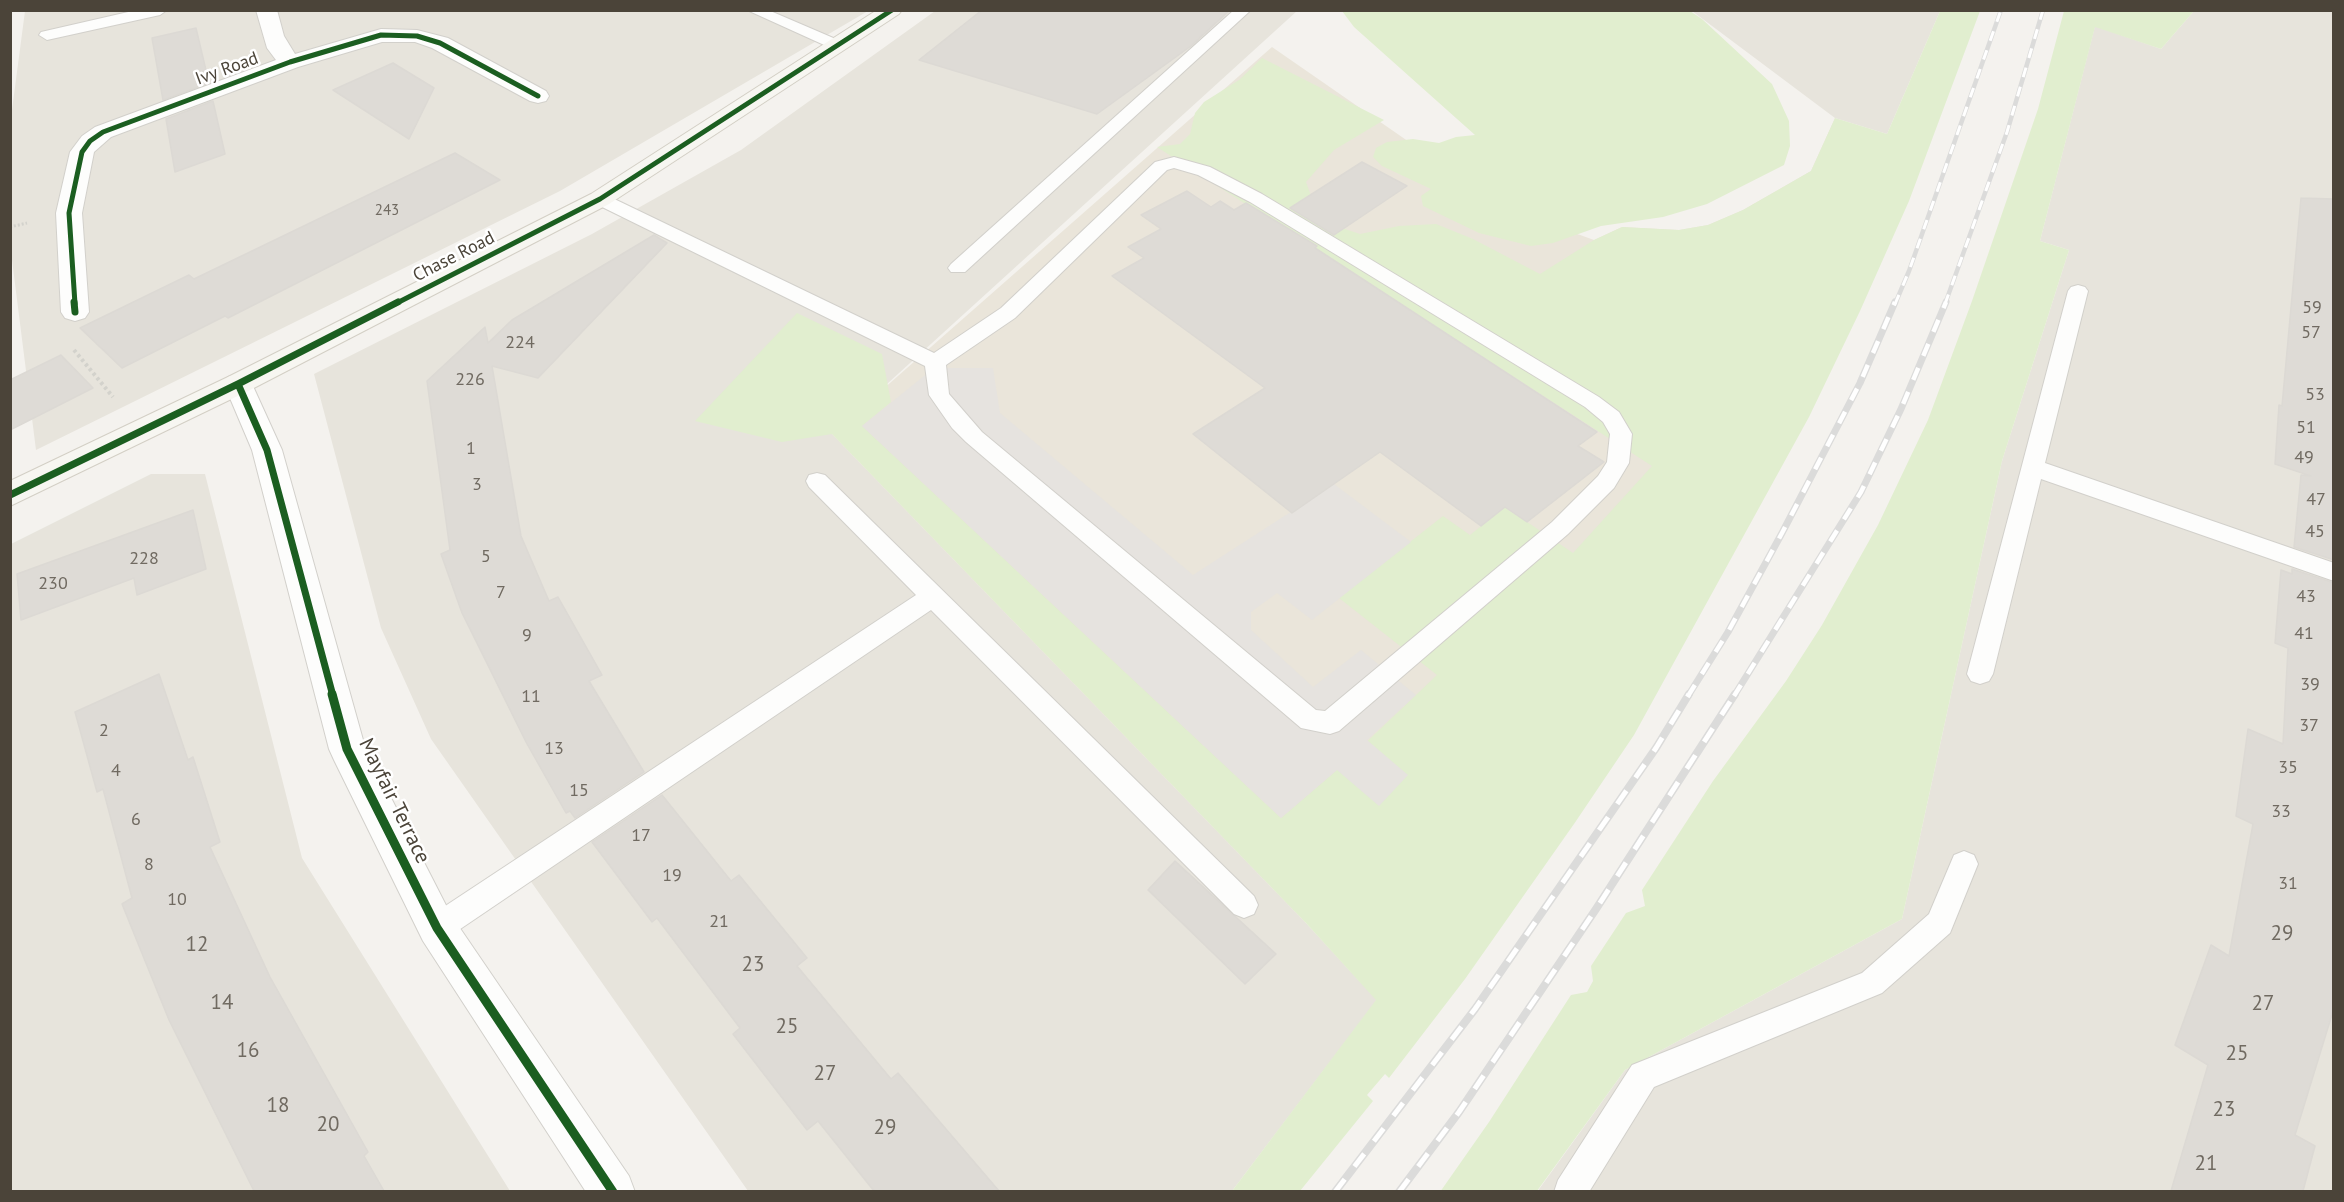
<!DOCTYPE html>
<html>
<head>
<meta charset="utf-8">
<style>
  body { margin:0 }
  #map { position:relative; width:2344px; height:1202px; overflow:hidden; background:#f4f2ee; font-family:"PT Sans",sans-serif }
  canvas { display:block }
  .frame { position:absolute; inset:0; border:12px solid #4b4439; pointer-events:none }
</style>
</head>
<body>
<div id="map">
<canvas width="2344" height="1202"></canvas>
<div class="frame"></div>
</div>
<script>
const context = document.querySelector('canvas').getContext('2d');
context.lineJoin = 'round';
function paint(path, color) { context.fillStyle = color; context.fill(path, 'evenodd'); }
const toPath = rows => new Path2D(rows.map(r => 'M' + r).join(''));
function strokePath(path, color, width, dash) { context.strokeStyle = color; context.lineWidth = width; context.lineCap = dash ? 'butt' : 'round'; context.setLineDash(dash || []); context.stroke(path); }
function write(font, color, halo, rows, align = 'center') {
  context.font = font + ' "PT Sans",sans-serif'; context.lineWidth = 5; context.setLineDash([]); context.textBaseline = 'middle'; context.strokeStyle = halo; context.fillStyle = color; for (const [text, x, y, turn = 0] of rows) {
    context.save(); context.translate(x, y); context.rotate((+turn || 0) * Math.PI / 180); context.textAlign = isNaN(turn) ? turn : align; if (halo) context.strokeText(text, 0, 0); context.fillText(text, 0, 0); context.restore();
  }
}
const residential = toPath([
  [25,11,868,11,560,191,36,450,11,252,10,125],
  [935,11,1297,11,832,434,1305,922,1377,1000,1232,1191,748,1191,431,739,381,628,314,374,592,234,741,150],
  [1692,11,1940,11,1887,134,1835,118],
  [2194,11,2333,11,2333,1191,1537,1192,1625,1070,1902,919,2002,461,2069,250,2040,241,2095,26,2161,49],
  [151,474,205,474,302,858,510,1191,11,1192,11,544]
]);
const education = toPath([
  [1272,47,1503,207,1594,240,1622,227,1679,230,1708,225,1743,210,1811,171,1835,118,1819,252,1305,922,832,434]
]);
const green = toPath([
  [1342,11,1690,11,1702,19,1772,84,1789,121,1790,146,1784,165,1707,204,1663,217,1601,226,1553,243,1531,246,1479,233,1423,206,1421,196,1431,189,1382,166,1373,157,1376,148,1387,142,1413,139,1439,143,1456,137,1475,135,1354,27],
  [1940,11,1980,11,1909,201,1860,311,1809,417,1634,735,1574,824,1465,979,1389,1078,1385,1074,1367,1095,1373,1101,1300,1191,1232,1191,1376,1000,1305,922,832,434,782,442,695,421,797,313,882,354,891,402,862,426,1281,818,1337,770,1437,675,1339,598,1443,516,1470,535,1505,507,1573,553,1652,466,1157,147,1180,144,1190,134,1195,113,1204,102,1239,80,1262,58,1384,120,1334,150,1306,182,1314,204,1333,225,1360,234,1399,226,1436,224,1473,239,1540,274,1594,240,1622,227,1679,230,1708,225,1743,210,1811,171,1835,118,1887,134],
  [2064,11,2194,11,2161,49,2095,27,2040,241,2069,250,2002,461,1902,919,1625,1070,1537,1191,1440,1192,1489,1122,1571,995,1587,992,1593,981,1591,966,1626,913,1645,906,1642,890,1713,781,1786,681,1822,625,1878,525,1928,420,1972,301,2038,109]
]);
const parking = toPath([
  [934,368,993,368,1000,413,1193,575,1334,484,1411,542,1312,620,1277,593,1251,612,1251,630,1313,687,1361,650,1416,695,1367,740,1408,775,1379,806,1337,770,1281,818,862,426]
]);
const building = toPath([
  [982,10,1230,10,1191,46,1097,114,919,60,982,10],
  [196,28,209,83,163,100,152,38,196,28],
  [393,63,434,88,409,139,333,90,393,63],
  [213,101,225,154,175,172,166,119,213,101],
  [455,153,500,180,228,318,225,316,122,368,80,328,189,275,194,279,455,153],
  [1362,162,1407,186,1334,235,1290,208,1362,162],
  [1187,191,1211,207,1220,201,1234,210,1246,203,1317,246,1315,248,1597,432,1578,446,1604,462,1527,522,1505,507,1481,526,1380,452,1292,513,1193,434,1265,388,1112,276,1144,258,1128,247,1161,229,1141,215,1187,191],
  [2301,198,2334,199,2334,560,2294,547,2301,475,2311,476,2275,464,2279,405,2282,406,2301,198],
  [654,235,667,243,538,378,492,366,521,536,549,601,558,597,602,675,589,681,644,772,575,818,570,811,566,813,526,742,462,613,441,554,450,550,427,381,485,327,488,343,512,320,654,235],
  [61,355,93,388,10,430,10,380,61,355],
  [193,510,206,569,137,595,134,578,21,620,17,574,193,510],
  [2292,569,2334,583,2334,1008,2295,1135,2315,1146,2303,1191,2171,1191,2208,1065,2175,1045,2211,945,2229,956,2253,824,2236,816,2248,729,2283,744,2288,648,2275,643,2281,570,2292,574,2292,569],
  [159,674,188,760,193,757,220,842,210,847,270,977,368,1152,364,1156,384,1191,254,1191,169,1020,122,904,132,898,103,789,97,792,75,712,159,674],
  [662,795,731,881,739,875,807,958,797,966,891,1079,898,1073,999,1191,874,1191,818,1121,807,1130,733,1034,740,1028,657,918,652,922,592,842,662,795],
  [1175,861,1276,954,1245,984,1148,890,1175,861]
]);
const pathFar1 = toPath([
  [10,227,27,223]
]);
const path = toPath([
  [74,350,113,397]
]);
const lane = toPath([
  [137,10,167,10,160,15,47,40,39,35,41,32,137,10],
  [747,10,768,10,845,43,847,46,839,51,833,49,747,10],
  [1234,10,1251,10,965,272,951,272,948,268,951,264,1234,10],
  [1174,157,1210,167,1262,194,1599,397,1619,412,1632,434,1629,463,1614,488,1568,534,1339,731,1330,734,1301,728,966,442,952,428,929,395,925,366,594,203,591,199,594,195,600,194,606,195,934,353,1001,308,1155,162,1174,157],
  [1174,168,1198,175,1250,202,1585,407,1603,422,1610,434,1607,462,1598,476,1552,522,1325,711,1316,710,982,432,949,394,946,365,1015,318,1167,170,1174,168],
  [2078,285,2085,287,2088,291,2045,463,2334,563,2334,581,2041,479,1993,674,1989,681,1980,684,1971,681,1967,674,2068,291,2071,287,2078,285],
  [817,473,825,475,1254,896,1258,905,1254,914,1244,918,1234,914,931,610,447,938,437,942,427,938,423,928,427,918,916,595,809,487,806,481,809,475,817,473],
  [1964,851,1974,855,1978,864,1950,933,1882,993,1654,1087,1589,1192,1554,1192,1558,1180,1632,1065,1862,973,1929,914,1954,855,1964,851]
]);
const street = toPath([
  [256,10,277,10,284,36,295,54,381,29,417,30,448,38,546,91,549,96,546,101,538,103,530,101,432,48,415,42,382,42,298,67,111,137,94,152,82,213,89,312,85,318,75,321,65,318,61,312,56,213,70,152,82,136,95,127,276,60,267,48,256,10],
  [238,374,248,377,252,384,282,450,365,747,451,915,629,1176,635,1192,586,1192,423,941,334,760,329,749,252,450,224,384,228,377,238,374]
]);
const secondary = toPath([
  [877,10,902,10,899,14,609,204,248,391,10,506,10,481,228,377,591,194,877,10]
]);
const railFar2 = toPath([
  [1895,304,1909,271,2001,10],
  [1945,304,2007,132,2043,10]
]);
const railFar1 = toPath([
  [1688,696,1728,632,1782,533,1860,383,1895,302],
  [1734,696,1861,492,1901,409,1946,302]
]);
const rail = toPath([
  [1335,1192,1475,1009,1656,748,1689,694],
  [1399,1192,1459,1112,1596,909,1735,694]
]);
const cyclewayFar2 = toPath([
  [75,304,69,213,82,152,90,141,103,132,290,62,381,35,417,36,440,43,538,96],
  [395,304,600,199,892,10]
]);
const cyclewayFar1 = toPath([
  [74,302,75,312],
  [238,384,267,450,333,696],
  [10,495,238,384,398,302]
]);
const cycleway = toPath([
  [332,694,347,749,437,928,613,1192]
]);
const farNumbernames = [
  ["243",387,211]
];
const farStreetnames = [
  ["Ivy Road",227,69,-20],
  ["Chase Road",454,257,-27]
];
const numberNames = [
  ["59",2312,308],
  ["57",2311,333],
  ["224",520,343],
  ["226",470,380],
  ["53",2315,395],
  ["51",2306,428],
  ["1",471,449],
  ["49",2304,458],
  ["3",477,485],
  ["47",2316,500],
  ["45",2315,532],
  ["5",486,557],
  ["228",144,559],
  ["230",53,584],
  ["7",501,593],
  ["43",2306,597],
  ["41",2304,634],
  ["9",527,636],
  ["39",2310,685],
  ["11",531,697],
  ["37",2309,726],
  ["2",104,731],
  ["13",554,749],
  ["35",2288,768],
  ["4",116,771],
  ["15",579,791],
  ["33",2281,812],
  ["6",136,820],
  ["17",641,836],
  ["8",149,865],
  ["19",672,876],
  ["31",2288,884],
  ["10",177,900],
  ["21",719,922]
];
const streetNames = [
  ["Mayfair Terrace",394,801,64]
];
const nearNumbernames = [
  ["29",2282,934],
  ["12",197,945],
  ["23",753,965],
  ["14",222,1003],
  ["27",2263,1004],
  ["25",787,1027],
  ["16",248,1051],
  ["25",2237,1054],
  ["27",825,1074],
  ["18",278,1106],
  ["23",2224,1110],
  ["20",328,1125],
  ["29",885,1128],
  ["21",2206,1164]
];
paint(residential, '#e7e4dc');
paint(education, '#eae5da');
paint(green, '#e1eecf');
paint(parking, '#e6e3df');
paint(building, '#dedbd6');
strokePath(building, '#dcd9d4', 1.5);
strokePath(lane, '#d2d0cb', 2);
strokePath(street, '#d2d0cb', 2);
strokePath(secondary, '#d3cfc5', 2);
strokePath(pathFar1, '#d3d2cc', 3, [2, 2]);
strokePath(path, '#d3d2cc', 4, [3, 3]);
paint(lane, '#fdfdfc');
paint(street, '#fdfdfc');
paint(secondary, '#f7f6f1');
strokePath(railFar2, '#dbdbda', 4.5);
strokePath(railFar1, '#dbdbda', 7);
strokePath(rail, '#dbdbda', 8);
strokePath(railFar2, '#fff', 3, [10]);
strokePath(railFar1, '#fff', 4.5, [13]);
strokePath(rail, '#fff', 5, [16]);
strokePath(cyclewayFar2, '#1b5e20', 5);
strokePath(cyclewayFar1, '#1b5e20', 7);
strokePath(cycleway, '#1b5e20', 9);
write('15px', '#706a61', null, farNumbernames);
write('18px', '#4b4439', '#fff', farStreetnames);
write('18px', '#706a61', null, numberNames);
write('21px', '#4b4439', '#fff', streetNames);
write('21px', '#706a61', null, nearNumbernames);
</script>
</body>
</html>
